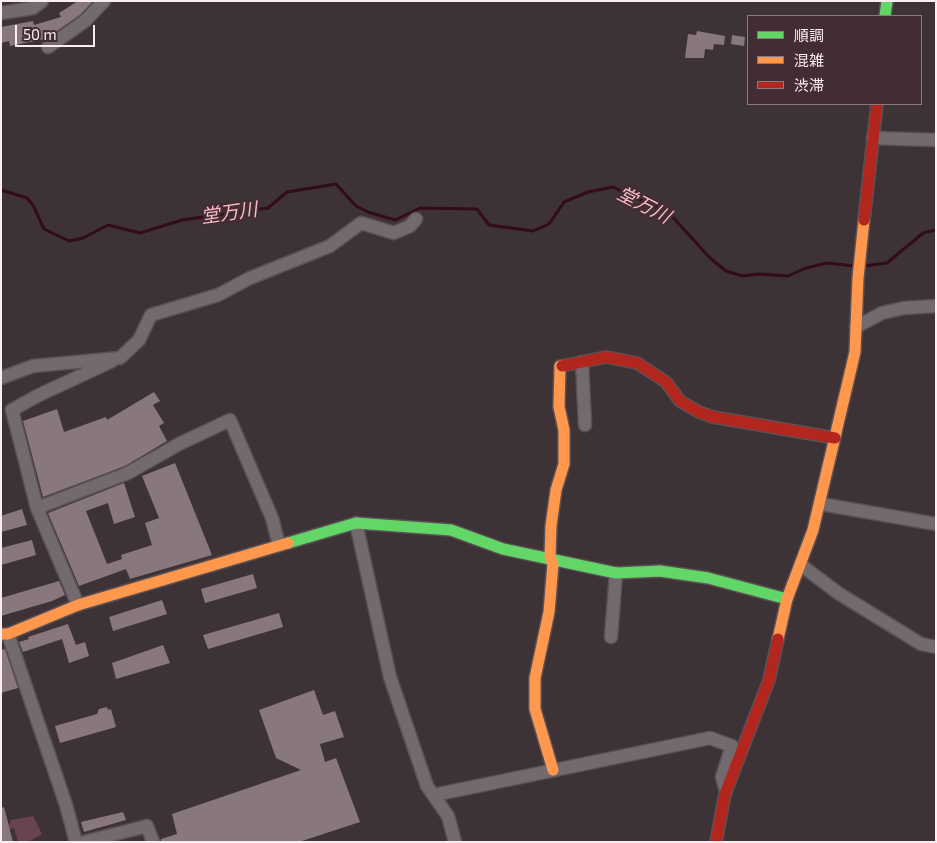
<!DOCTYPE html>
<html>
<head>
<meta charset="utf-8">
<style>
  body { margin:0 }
  #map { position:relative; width:937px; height:843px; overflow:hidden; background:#3d3235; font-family:"Exo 2","Noto Sans JP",sans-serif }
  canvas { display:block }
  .frame { position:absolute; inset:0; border:2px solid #fbecf0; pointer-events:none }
  .legend { position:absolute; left:747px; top:15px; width:175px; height:90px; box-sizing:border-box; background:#422d32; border:1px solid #8c797e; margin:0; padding:6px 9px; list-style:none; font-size:15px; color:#fbecf0 }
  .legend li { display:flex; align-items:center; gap:10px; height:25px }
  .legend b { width:25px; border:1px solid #8c797e }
  .scale { position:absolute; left:15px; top:25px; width:80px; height:22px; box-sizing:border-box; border:2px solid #fbecf0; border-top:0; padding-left:6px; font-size:15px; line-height:18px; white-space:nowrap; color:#fbecf0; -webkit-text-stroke:4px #422d32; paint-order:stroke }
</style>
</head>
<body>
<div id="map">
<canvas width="937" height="843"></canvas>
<div class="frame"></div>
<ul class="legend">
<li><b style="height:6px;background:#63d668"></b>順調</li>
<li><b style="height:6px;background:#ff974d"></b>混雑</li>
<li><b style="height:6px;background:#b3261e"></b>渋滞</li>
</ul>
<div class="scale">50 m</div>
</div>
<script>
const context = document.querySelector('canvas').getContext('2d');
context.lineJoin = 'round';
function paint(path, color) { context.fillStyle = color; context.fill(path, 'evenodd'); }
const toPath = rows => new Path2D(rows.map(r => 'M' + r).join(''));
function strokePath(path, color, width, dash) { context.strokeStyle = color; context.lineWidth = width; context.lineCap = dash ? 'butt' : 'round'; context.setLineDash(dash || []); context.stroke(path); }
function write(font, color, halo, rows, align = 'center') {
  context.font = font + ' "Exo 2","Noto Sans JP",sans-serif'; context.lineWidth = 5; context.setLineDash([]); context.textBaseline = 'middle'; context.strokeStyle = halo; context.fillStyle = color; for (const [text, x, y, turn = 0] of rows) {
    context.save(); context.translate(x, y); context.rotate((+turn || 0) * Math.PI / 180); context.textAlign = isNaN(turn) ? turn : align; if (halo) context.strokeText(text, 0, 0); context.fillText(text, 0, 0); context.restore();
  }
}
const green = toPath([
  [33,816,42,834,28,842,18,842,14,828,1,832,1,826,9,825,11,820]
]);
const stream = toPath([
  [1,190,27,198,33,205,44,229,69,241,83,238,108,225,140,233,182,220,268,208,287,192,336,184,356,206,368,212,395,220,420,208,477,209,489,225,533,231,549,224,564,202,588,192,613,187,670,214,710,258,726,271,742,276,759,274,788,276,806,268,827,263,854,266],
  [863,266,887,263,923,233,936,230]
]);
const building = toPath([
  [78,1,93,1,80,15,45,39,10,46,9,41,1,43,1,27,33,21,34,25,61,17,59,13],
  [697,31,725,36,724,45,714,44,713,50,705,49,704,58,685,58,688,34,696,35],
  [732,35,745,37,744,46,731,44],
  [154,392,160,401,153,405,164,423,159,426,167,441,125,466,43,497,23,421,57,409,64,432,106,417,107,420],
  [175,463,212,555,130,579,126,569,79,586,48,513,124,483,135,517,114,524,108,503,86,511,107,564,122,559,121,555,152,545,145,523,159,518,142,476],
  [22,509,27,525,1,532,1,516],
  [32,540,36,555,1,565,1,548],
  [253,574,257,588,205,603,201,589],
  [59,581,65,595,52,601,1,616,1,598],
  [162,600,167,614,113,631,109,617],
  [279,613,283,627,208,649,203,635],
  [68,624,76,645,85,642,89,656,69,663,62,639,23,652,19,642,29,639,28,637],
  [163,645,170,663,116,679,112,663],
  [5,649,18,688,1,693,1,650],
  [314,690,323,715,335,711,344,737,320,744,325,762,336,758,360,822,299,842,161,842,161,839,177,834,172,814,301,770,276,758,259,710],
  [107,707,108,710,111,709,116,727,60,743,55,726,97,714,99,709],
  [4,807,13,842,1,842,1,808],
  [123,812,126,820,84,832,81,822]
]);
const street = toPath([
  [1,13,33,8,42,1],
  [48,47,85,21,104,1],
  [873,138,936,140],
  [856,327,882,313,904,308,936,306],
  [582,362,585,425],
  [1,378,33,366,120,358,139,340,151,315,218,295,250,278,330,246,361,223,394,233,410,226,416,219],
  [821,504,936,524],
  [37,508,128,473,179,444,230,420,272,518,279,545],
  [356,523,390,677,427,786,448,816,455,842],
  [801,565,838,593,921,644,936,647],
  [78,605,37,508,12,410,37,396,112,361],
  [8,634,66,805,76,842],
  [611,637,616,573],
  [434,795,710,738,732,746,722,777,726,791],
  [84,842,147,826,153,842]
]);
const fast = toPath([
  [885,16,887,1],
  [288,543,356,523,451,530,503,549,616,573,660,571,708,578,787,599]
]);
const slow = toPath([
  [1,634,8,634,78,605,288,543],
  [778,639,787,599,813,530,855,352,858,278,864,220],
  [553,770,535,709,535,678,549,612,553,564,550,557,551,526,556,490,564,464,564,430,559,407,560,366,562,366]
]);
const jam = toPath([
  [864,220,877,104],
  [562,366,606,357,637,363,666,382,680,401,699,412,713,417,835,438],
  [716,842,725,794,769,680,778,639]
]);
const waterNames = [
  ["堂万川",644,205,27],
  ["堂万川",229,213,-8]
];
paint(green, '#67444e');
strokePath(stream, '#320c1b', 3);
paint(building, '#88787c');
strokePath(street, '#5b5154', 15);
strokePath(fast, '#5b5154', 14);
strokePath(slow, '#5b5154', 14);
strokePath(jam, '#5b5154', 14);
strokePath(street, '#736a6d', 12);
strokePath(fast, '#63d668', 11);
strokePath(slow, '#ff974d', 11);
strokePath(jam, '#b3261e', 11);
write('italic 19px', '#fdbccd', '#422d32', waterNames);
</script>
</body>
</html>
